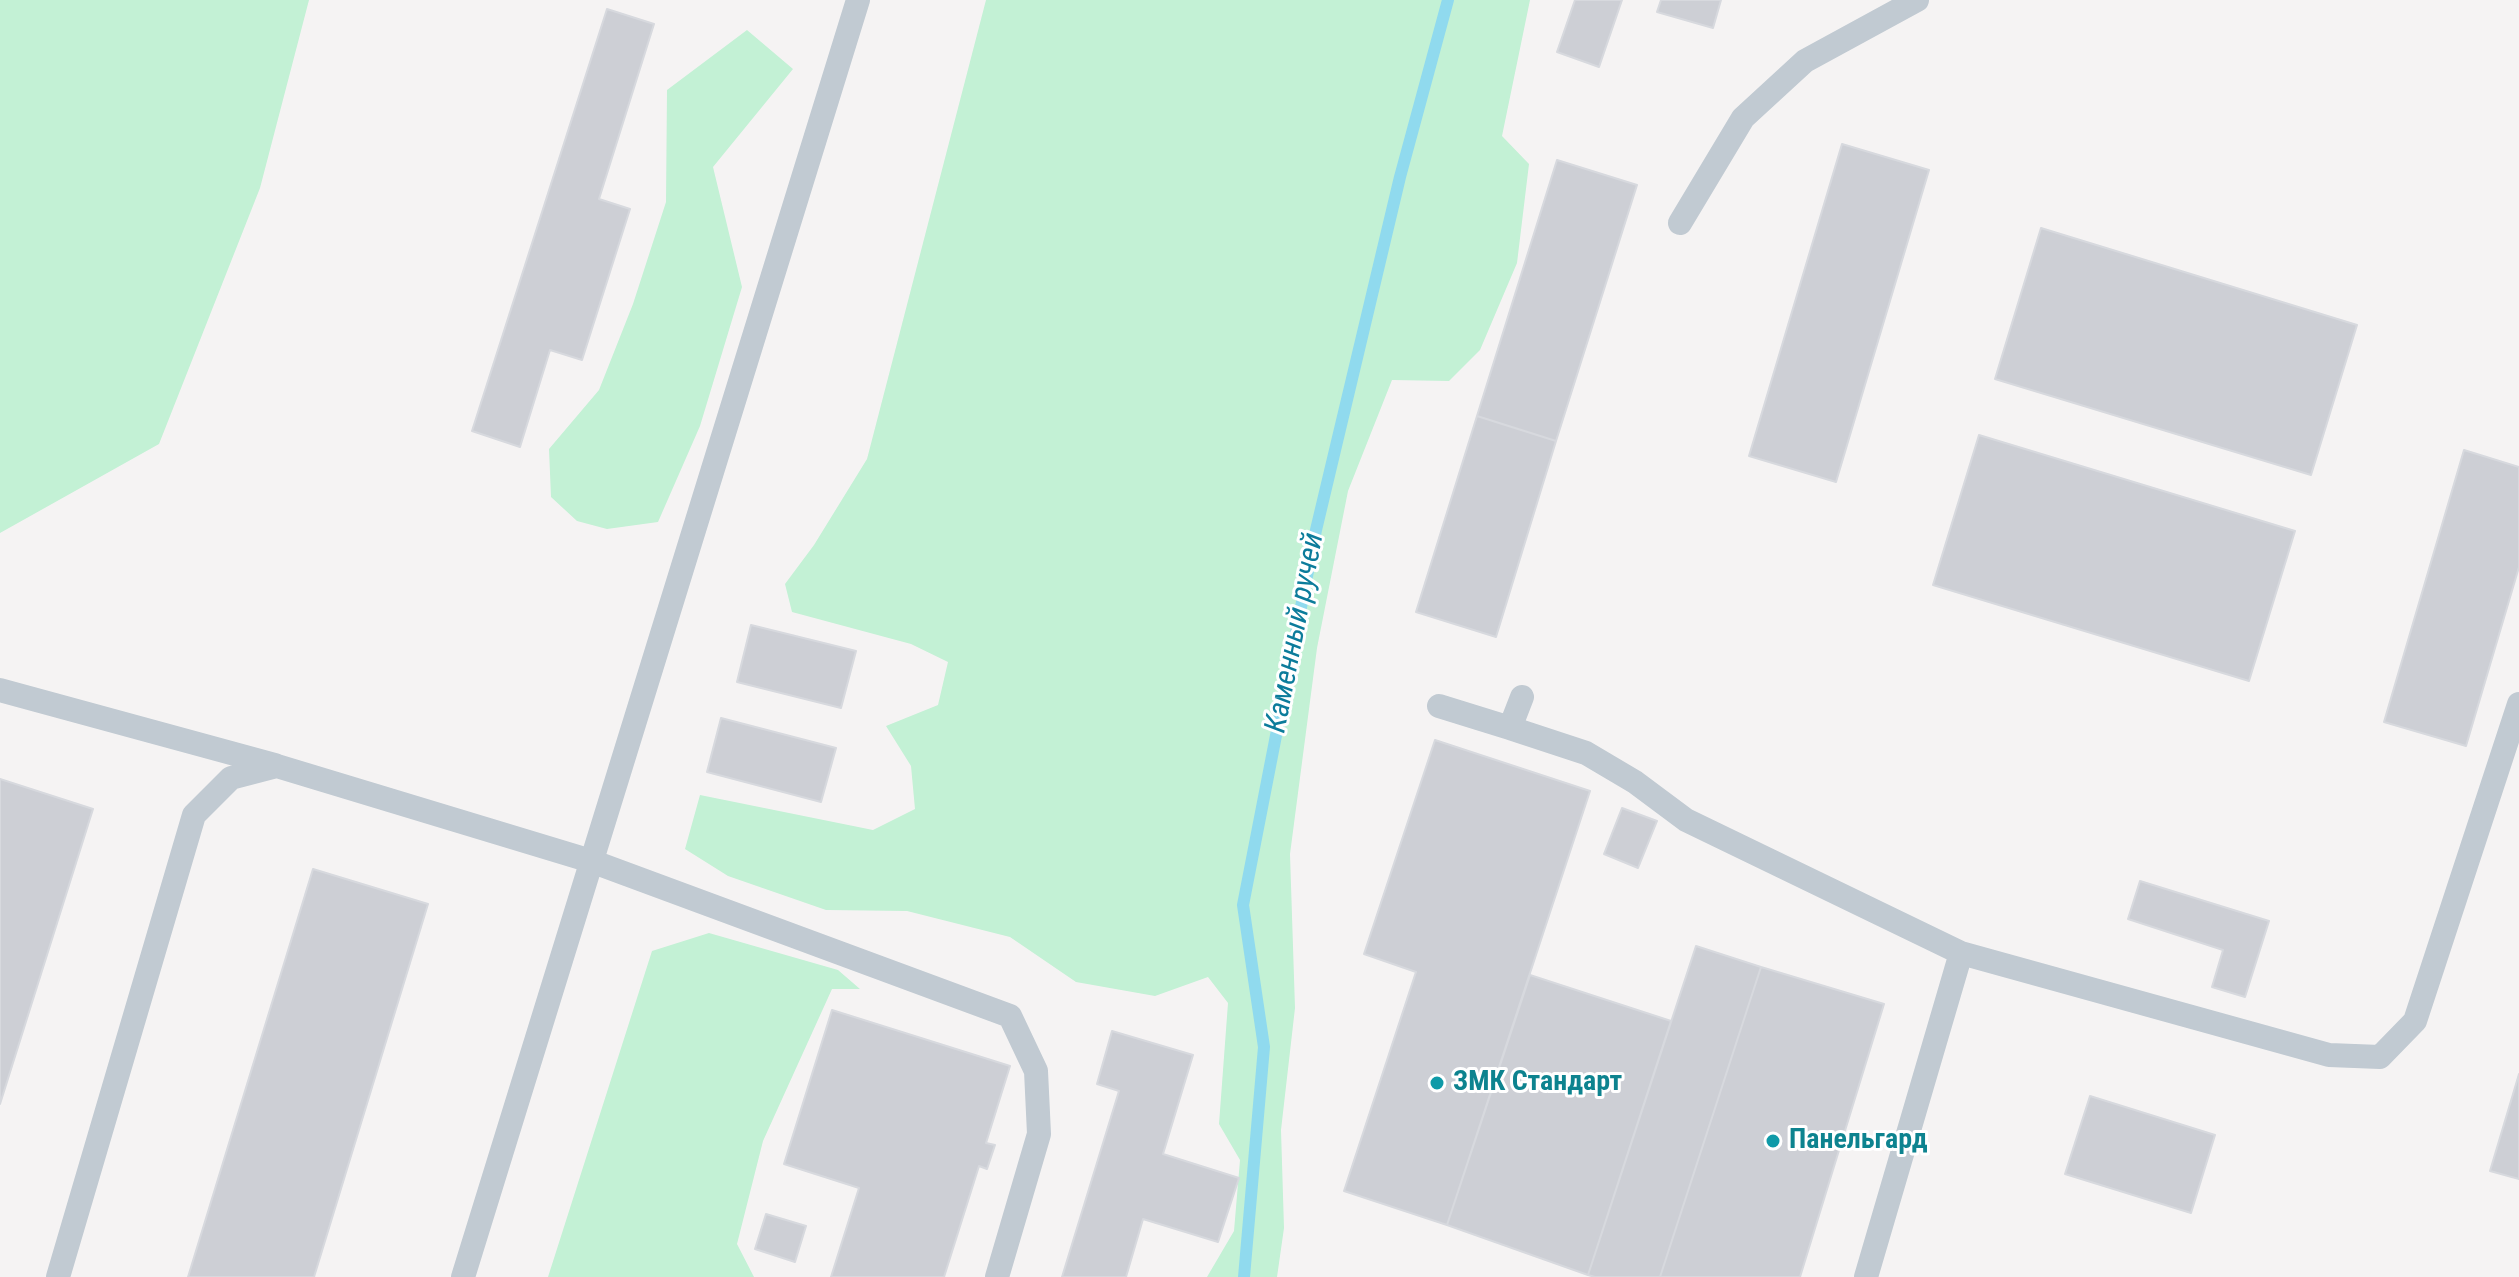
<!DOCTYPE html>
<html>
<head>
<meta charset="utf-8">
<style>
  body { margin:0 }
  canvas { display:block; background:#f5f3f3 }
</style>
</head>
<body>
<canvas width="2519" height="1277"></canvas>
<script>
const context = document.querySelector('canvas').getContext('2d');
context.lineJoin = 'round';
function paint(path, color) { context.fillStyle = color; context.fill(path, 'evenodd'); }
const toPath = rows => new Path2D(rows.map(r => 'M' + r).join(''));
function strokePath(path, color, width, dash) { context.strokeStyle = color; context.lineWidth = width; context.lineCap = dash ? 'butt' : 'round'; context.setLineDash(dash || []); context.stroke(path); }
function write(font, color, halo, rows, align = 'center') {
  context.font = font + ' "Roboto Condensed",sans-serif'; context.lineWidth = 6; context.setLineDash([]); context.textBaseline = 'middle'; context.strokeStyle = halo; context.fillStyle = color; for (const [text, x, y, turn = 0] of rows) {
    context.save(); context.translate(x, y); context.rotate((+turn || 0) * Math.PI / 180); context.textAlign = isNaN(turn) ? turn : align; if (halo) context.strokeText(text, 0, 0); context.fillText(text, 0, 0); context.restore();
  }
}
const green = toPath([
  [0,0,309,0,260,188,159,444,0,533],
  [986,0,1530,0,1502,136,1529,164,1517,263,1480,350,1449,381,1392,380,1348,491,1317,648,1290,854,1295,1008,1281,1130,1284,1228,1277,1277,1207,1277,1234,1231,1240,1160,1219,1124,1228,1003,1208,977,1155,996,1076,982,1010,937,907,911,826,910,728,876,685,849,700,795,873,830,915,809,911,766,886,726,938,705,948,662,911,644,792,612,785,584,814,545,867,459],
  [747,30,793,69,713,167,742,287,700,426,658,522,607,529,577,521,551,497,549,449,599,390,633,304,666,202,667,90],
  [709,933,838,970,860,989,832,989,763,1141,737,1244,754,1277,548,1277,652,951]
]);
const stream = toPath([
  [1244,1277,1264,1047,1243,905,1316,530,1400,177,1448,0]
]);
const building = toPath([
  [1575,0,1622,0,1599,67,1557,52,1575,0],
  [1661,0,1721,0,1713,28,1657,12,1661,0],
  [607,9,654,24,599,199,630,209,582,360,550,350,520,447,472,431,607,9],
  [1842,144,1929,170,1836,482,1749,456,1842,144],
  [1557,160,1637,185,1556,441,1477,416,1557,160],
  [2041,228,2357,325,2311,475,1995,379,2041,228],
  [1477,416,1556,441,1496,637,1416,612,1477,416],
  [1979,435,2295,531,2249,681,1933,585,1979,435],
  [2464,450,2519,467,2519,567,2466,746,2384,722,2464,450],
  [751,625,856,651,841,708,737,682,751,625],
  [721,718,836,748,821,802,707,772,721,718],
  [1435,740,1590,791,1447,1225,1344,1191,1416,972,1364,954,1435,740],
  [0,779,93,809,0,1104,0,779],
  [1622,808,1657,821,1638,868,1604,854,1622,808],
  [313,869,428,904,314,1277,188,1277,313,869],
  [2140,881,2269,921,2245,997,2212,987,2223,950,2128,919,2140,881],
  [1696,946,1761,967,1660,1277,1595,1277,1588,1275,1696,946],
  [1761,967,1884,1004,1800,1277,1660,1277,1761,967],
  [1530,975,1671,1021,1588,1275,1447,1225,1530,975],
  [832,1010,1010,1066,986,1143,995,1145,987,1169,979,1166,944,1277,831,1277,859,1188,784,1164,832,1010],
  [1112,1031,1193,1055,1163,1154,1239,1178,1218,1242,1143,1219,1126,1277,1062,1277,1119,1091,1097,1084,1112,1031],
  [2519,1074,2519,1179,2490,1171,2519,1074],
  [2090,1096,2215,1135,2191,1213,2065,1174,2090,1096],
  [766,1214,806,1226,795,1262,755,1249,766,1214]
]);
const lane = toPath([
  [1680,223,1743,118,1805,61,1917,0],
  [0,690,275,765],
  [1522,697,1510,728,1586,753,1635,782,1686,820,1961,953,2329,1055,2380,1057,2415,1021,2519,704],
  [1439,706,1510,728],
  [58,1277,194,815,231,778,277,766,591,861,1010,1016,1036,1071,1039,1134,997,1277],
  [463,1277,858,0],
  [1866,1277,1961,953]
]);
const markers = [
  [1437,1083,8,"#0f9aa8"],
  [1773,1141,8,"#0f9aa8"]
];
const cultureNames = [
  ["ЗМК Стандарт",1453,1083],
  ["Панельгард",1789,1141]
];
const waterNames = [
  ["Каменный ручей",1296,633,-79]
];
paint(green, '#c3f1d5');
strokePath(stream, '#90daee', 12);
paint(building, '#cdcfd5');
strokePath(building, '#d7d9de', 2);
strokePath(lane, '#c1cad2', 24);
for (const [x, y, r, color] of markers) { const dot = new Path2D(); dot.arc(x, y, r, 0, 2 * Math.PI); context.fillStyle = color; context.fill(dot); strokePath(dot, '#fff', 3); }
write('bold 28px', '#0d838f', '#fff', cultureNames, 'left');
write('italic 30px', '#0c7c9b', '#fff', waterNames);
</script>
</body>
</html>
